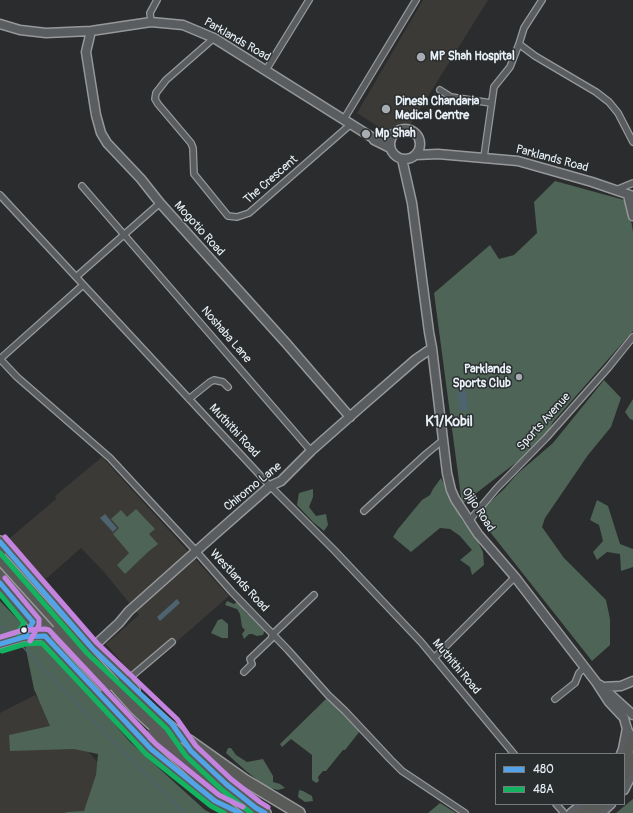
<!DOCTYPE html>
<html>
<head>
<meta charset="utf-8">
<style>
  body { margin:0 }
  #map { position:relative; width:633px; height:813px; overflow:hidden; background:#2b2c2d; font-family:Pangolin,sans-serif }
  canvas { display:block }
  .legend { position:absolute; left:495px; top:753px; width:130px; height:52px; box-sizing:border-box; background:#2a2d2e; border:1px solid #767b7f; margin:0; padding:5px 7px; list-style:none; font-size:12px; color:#e8f1f8 }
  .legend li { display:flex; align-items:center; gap:8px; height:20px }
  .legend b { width:20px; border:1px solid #767b7f }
</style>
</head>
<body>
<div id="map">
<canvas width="633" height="813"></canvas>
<ul class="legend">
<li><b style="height:5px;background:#53a3e8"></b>48O</li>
<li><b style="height:5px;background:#13b361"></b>48A</li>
</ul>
</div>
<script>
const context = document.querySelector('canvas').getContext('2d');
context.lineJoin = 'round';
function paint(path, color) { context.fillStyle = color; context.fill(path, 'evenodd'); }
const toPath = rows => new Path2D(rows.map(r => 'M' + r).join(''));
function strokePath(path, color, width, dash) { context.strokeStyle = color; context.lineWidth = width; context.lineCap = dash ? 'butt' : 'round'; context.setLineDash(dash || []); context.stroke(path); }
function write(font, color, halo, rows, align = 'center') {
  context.font = font + ' Pangolin,sans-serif'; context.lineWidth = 3; context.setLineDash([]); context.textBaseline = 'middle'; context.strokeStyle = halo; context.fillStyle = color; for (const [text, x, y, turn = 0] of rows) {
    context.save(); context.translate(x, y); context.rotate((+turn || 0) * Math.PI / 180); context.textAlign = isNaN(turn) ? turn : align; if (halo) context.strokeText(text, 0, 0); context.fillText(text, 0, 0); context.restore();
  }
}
const built = toPath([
  [423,0,488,0,409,127,385,131,357,113],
  [102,457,229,596,135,678,106,644,139,615,104,572,81,548,46,579,36,569,9,539,56,499,55,496],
  [35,695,94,758,139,813,0,813,0,713]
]);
const green = toPath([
  [555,181,628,201,633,232,633,331,553,422,543,442,462,504,434,293,490,245,499,259,514,255,537,233,534,202],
  [604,380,621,398,611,427,588,455,545,518,542,527,564,558,606,600,610,619,610,645,592,661,479,518,485,507,504,489,517,474,553,443],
  [633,399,633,420,630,419,625,412],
  [441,478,455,504,461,519,475,536,483,552,484,565,472,575,470,567,460,560,472,550,460,536,450,529,440,528,411,552,393,537,398,529,422,500,430,495,433,489],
  [313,489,313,497,309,507,316,516,326,514,328,525,324,531,313,522,297,505,299,493],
  [597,500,608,506,620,544,633,549,633,567,621,571,620,554,607,552,597,560,593,552,603,541,599,525,590,520],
  [136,509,155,529,149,534,158,544,148,552,125,574,117,565,129,553,113,534,119,528,111,519,121,510,127,517],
  [0,601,25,627,0,639],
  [227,601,234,604,237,602,242,606,246,613,251,616,265,629,263,635,257,636,252,634,249,634,244,639,242,634,245,630,242,627,240,614,237,609,225,605],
  [222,619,228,624,228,638,222,638,211,633,218,620],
  [38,635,130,742,205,810,211,813,65,813,67,812,84,811,96,775,98,754,74,749,10,751,9,735,50,726,34,689,24,640],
  [328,697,360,731,345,750,343,750,326,771,323,771,318,777,319,781,316,783,312,780,312,755,291,739,282,747,280,744],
  [228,748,231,748,236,755,247,762,263,759,273,776,273,782,280,784,285,788,278,790,266,787,246,771,226,753],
  [299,790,303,791,312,796,313,801,305,802,298,797],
  [633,799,633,813,616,813],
  [440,803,456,813,428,813]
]);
const water = toPath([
  [466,390,468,410,460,411,457,391],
  [105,514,117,528,113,532,100,518],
  [177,599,180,603,160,621,157,617]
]);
const stream = toPath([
  [0,626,13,636],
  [18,642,76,703,184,813]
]);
const street = toPath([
  [542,0,524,28,519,44,535,56,596,92,609,102,618,113,633,142],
  [151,22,150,13,157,0],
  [214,38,166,80,156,93,155,99,158,104,191,143,193,148,194,174,228,216,237,217,249,213,351,124],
  [266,70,309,0],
  [440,90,451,97,491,103],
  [344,119,416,0],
  [484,157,494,87,510,67,519,44],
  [82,186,311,451],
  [616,190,633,183],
  [0,195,270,486,334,550,421,642,514,754],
  [76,277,160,203],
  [0,359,17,377,110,458,196,551,232,592,288,650,328,695,345,711,390,759,402,771,465,813],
  [0,359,83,285],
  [189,399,210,382,214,380,223,382,228,387],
  [364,511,426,454,443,440],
  [469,521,497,488,546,438,608,368,633,337],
  [434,658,515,577],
  [244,672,252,664,250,659,271,639,273,634,314,595],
  [126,681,172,642],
  [555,699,575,683,579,673,584,668],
  [556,804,564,813]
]);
const secondary = toPath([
  [0,24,20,30,46,33,91,31,151,22,183,25,214,38,373,138,374,140,390,148],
  [91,31,86,52,96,115,101,133,107,143,141,179,160,203,286,343,350,417],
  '390 144a15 15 0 1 1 30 0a15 15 0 1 1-30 0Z',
  [373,138,394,134],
  [416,155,438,154,518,161,592,182,633,196],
  [402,159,412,203,429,332,432,348,447,473,451,490,455,499,478,534,515,577,596,682,609,702,624,718,627,729,630,735,633,736],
  [628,195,633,216],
  [0,644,24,637,45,636],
  [92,648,119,623,129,611,212,537,270,486,281,481,311,451,362,406,416,359,432,348],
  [600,685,633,715],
  [603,687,621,686,633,681],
  [621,754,623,749,627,728],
  [624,790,633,772],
  [571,813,582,804],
  [601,813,611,804]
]);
const primary = toPath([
  [624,762,633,738],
  [624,777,633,757],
  [581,813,592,804],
  [593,813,603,804]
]);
const highway = toPath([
  [0,542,92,648,134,690],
  [0,570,56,632],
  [0,583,45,636,151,749,215,801,240,813],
  [176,731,191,751,226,784,256,808,265,813],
  [189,741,244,780,299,813]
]);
const highwayBridge = toPath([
  [0,558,137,710,210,778,253,813],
  [56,632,106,687],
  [122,684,166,724,182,737],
  [152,734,198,777]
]);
const bus1 = toPath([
  [0,542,92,648,172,724,191,751,226,784,256,808,265,813],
  [0,583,33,622,24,637],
  [0,644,24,637,45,636,151,749,215,801,240,813]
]);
const bus2 = toPath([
  [0,553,87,653,167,729,186,756,221,789,251,813],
  [0,594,24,623,18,633],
  [2,651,25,644,42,643,146,754,211,806,224,813]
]);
const bus3 = toPath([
  [5,537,97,643,177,719,196,746,231,779,260,802,268,807],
  [5,578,39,619,39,625,30,641],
  [0,637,23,630,45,629,49,630,156,744,219,795,243,807]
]);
const markers = [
  [421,57,5,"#a6acb1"],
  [386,109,5,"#a6acb1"],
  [366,134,5,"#a6acb1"],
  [519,377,4,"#a6acb1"],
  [24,630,3.5,"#e8f1f8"]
];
const streetNames = [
  ["Parklands Road",237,40,30],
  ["Parklands Road",552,159,15],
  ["The Crescent",271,180,-41],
  ["Mogotio Road",199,229,48],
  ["Noshaba Lane",226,335,49],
  ["Sports Avenue",544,422,-48],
  ["Muthithi Road",234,431,47],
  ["Chiromo Lane",253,487,-39],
  ["Ojijo Road",478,510,57],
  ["Westlands Road",239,581,47],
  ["Muthithi Road",456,667,50]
];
const poiNames = [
  ["MP Shah Hospital",430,57],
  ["Dinesh Chandaria",395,102],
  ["Medical Centre",395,116],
  ["Mp Shah",375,134],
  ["Parklands",511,370,"right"],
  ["Sports Club",511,384,"right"]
];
const quarterNames = [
  ["K1/Kobil",449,422]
];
paint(built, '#3b3a37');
paint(green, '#4e6456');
paint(water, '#4d636f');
strokePath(stream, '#4d636f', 1.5);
strokePath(street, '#96989a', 8);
strokePath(secondary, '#96989a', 11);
strokePath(primary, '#96989a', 12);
strokePath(highway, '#96989a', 14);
strokePath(street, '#5a5d60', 5.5);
strokePath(secondary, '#5a5d60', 8);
strokePath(primary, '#595b59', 9);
strokePath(highway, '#595b59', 11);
strokePath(highwayBridge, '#96989a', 14, []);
strokePath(highwayBridge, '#595b59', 11);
strokePath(bus1, '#53a3e8', 5);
strokePath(bus2, '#13b361', 5);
strokePath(bus3, '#c483df', 5);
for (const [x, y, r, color] of markers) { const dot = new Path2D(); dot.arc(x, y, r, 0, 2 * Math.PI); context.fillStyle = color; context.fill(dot); strokePath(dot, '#2a2d2e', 1.5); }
write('12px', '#e8f1f8', '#2a2d2e', streetNames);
write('bold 12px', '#e8f1f8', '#2a2d2e', poiNames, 'left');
write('bold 14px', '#e8f1f8', '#2a2d2e', quarterNames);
</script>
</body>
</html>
